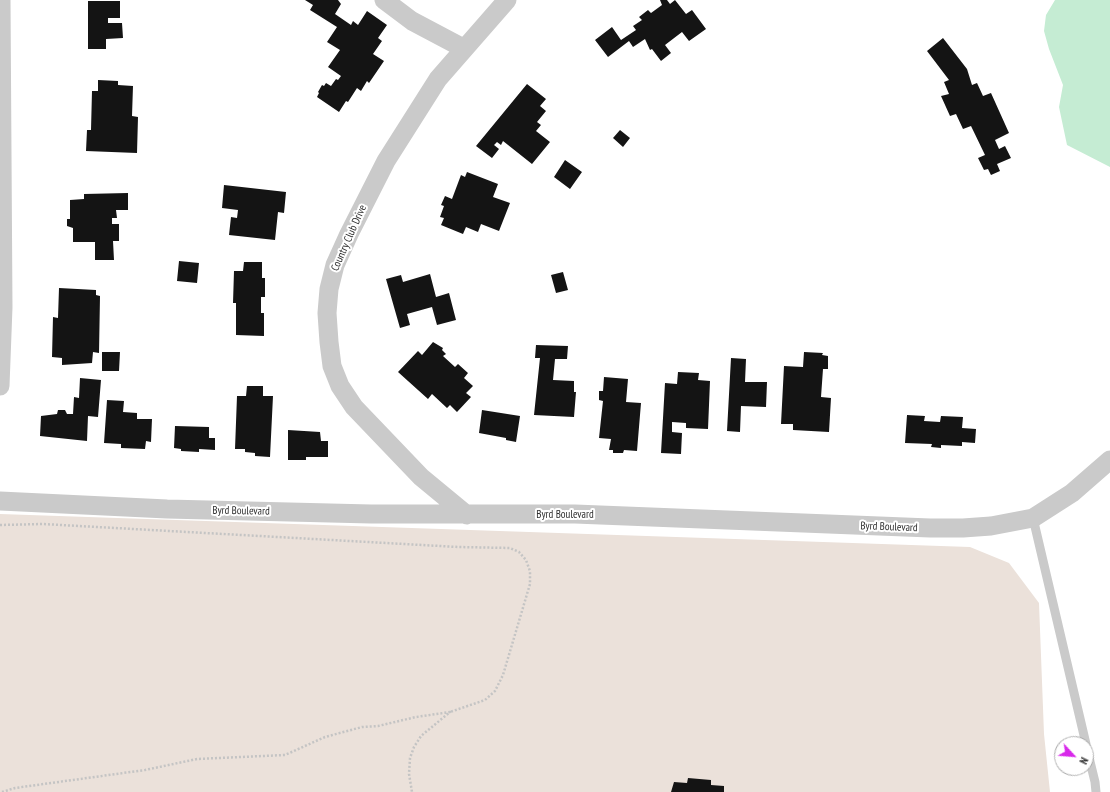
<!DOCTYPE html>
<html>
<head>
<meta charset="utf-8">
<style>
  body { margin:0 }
  #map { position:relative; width:1110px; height:792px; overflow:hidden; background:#fff; font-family:"PT Sans Narrow",sans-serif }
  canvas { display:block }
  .north { position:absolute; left:1054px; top:736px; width:40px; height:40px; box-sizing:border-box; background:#fff; border:1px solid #ababab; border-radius:50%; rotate:116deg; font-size:11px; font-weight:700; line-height:16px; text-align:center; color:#2d2d2d }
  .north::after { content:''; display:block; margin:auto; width:14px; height:18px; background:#d828ea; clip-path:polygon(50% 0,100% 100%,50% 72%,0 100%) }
</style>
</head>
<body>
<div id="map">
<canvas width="1110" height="792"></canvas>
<div class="north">N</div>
</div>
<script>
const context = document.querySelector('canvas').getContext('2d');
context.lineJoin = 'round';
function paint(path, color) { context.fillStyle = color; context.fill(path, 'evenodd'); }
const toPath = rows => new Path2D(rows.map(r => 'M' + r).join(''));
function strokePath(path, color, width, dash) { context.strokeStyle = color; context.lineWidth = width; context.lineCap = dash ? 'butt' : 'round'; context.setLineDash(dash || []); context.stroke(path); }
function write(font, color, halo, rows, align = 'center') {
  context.font = font + ' "PT Sans Narrow",sans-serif'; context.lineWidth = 4; context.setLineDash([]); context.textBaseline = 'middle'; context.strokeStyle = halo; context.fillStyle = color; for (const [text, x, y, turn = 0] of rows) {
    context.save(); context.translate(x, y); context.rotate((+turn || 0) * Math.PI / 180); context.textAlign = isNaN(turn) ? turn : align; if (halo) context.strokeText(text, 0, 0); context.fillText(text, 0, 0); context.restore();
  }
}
const green = toPath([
  [0,514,970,547,1009,563,1039,603,1044,734,1050,792,0,792]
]);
const water = toPath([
  [1055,0,1110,0,1110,167,1067,145,1059,107,1063,85,1049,49,1044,31,1046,15]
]);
const building = toPath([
  [305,0,338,0,341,4,335,14,351,25,353,21,358,25,367,11,387,25,378,38,382,41,373,54,384,61,369,83,367,81,361,91,357,88,348,102,346,101,339,112,317,97,319,93,318,92,322,85,324,86,326,83,331,86,336,79,338,80,341,76,328,67,340,50,327,42,337,27,310,10,313,5],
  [660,0,667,0,670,4,675,0,686,14,692,10,706,29,689,41,682,32,665,45,671,53,661,61,652,49,650,50,645,39,633,47,629,41,608,57,595,40,612,27,621,40,636,30,633,26,642,20,639,17,648,10,651,13,662,5],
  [88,1,120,1,120,18,108,18,108,23,122,23,123,38,106,39,106,49,88,49],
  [943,38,967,69,972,85,977,83,983,96,991,93,1009,133,995,140,999,149,1005,146,1011,158,997,164,1000,171,991,175,988,169,984,170,978,158,985,155,971,126,963,129,956,114,950,116,941,96,949,94,944,82,949,80,927,51],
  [98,80,118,81,118,85,133,86,132,116,138,117,137,153,86,151,87,130,91,130,92,91,98,91],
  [527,84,546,99,540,106,546,111,537,122,541,125,536,131,550,142,532,164,503,141,501,145,497,142,494,145,499,149,492,158,476,146],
  [620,130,630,138,623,147,613,138],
  [565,160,582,172,570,189,554,177],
  [467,172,498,184,493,197,510,203,499,231,481,224,478,232,466,227,463,234,441,225,444,218,440,217,444,206,441,205,445,196,452,199,461,175,465,177],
  [224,185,286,192,284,213,278,212,275,240,229,235,231,217,237,218,238,210,222,208],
  [128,193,128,210,116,210,117,218,112,218,112,224,119,224,119,241,113,241,114,260,95,260,95,242,73,242,73,228,67,226,67,219,70,219,70,200,84,199,84,194],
  [179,261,199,263,197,283,177,281],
  [244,262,262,262,262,278,265,278,265,297,261,297,261,313,264,313,264,336,236,335,236,303,233,303,234,271,243,271],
  [563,272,568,290,556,293,551,275],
  [430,274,436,297,449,293,456,320,437,325,432,307,407,314,410,325,400,328,386,279,401,275,403,282],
  [59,288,96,290,96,295,100,296,99,353,93,352,92,363,62,365,62,358,52,357,53,317,58,318],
  [433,342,443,348,442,350,446,354,443,356,455,367,458,364,468,373,464,378,473,386,466,393,471,397,457,412,450,405,447,408,432,394,428,399,398,372,418,351,422,355],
  [536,345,568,346,567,359,555,359,553,380,574,381,574,392,576,392,574,417,534,415,540,358,535,358],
  [102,352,120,352,119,371,102,371],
  [804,352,823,353,822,355,828,356,828,369,823,369,821,397,831,398,829,432,793,430,793,424,781,424,784,366,803,367],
  [731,358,746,359,745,382,767,382,766,407,741,406,740,432,727,431],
  [678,372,699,373,698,380,710,381,708,429,686,428,686,423,672,422,672,432,682,433,681,454,661,453,665,383,677,384],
  [604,377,628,379,626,402,641,403,637,451,624,450,623,453,613,453,613,450,609,450,611,439,599,438,603,401,599,400,599,391,603,391],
  [80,378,101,380,98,417,88,416,87,441,40,436,41,416,57,414,58,410,65,410,67,414,73,414,74,397,79,398],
  [247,386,263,386,263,396,273,396,270,457,255,456,255,453,245,452,245,449,235,449,237,396,246,396],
  [107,400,124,401,123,412,137,413,137,419,152,419,151,442,146,441,145,449,121,448,121,444,104,443],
  [482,410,520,416,516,442,506,440,506,438,479,433],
  [907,415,925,416,924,421,940,422,941,416,963,417,962,428,976,429,975,443,962,442,962,446,941,445,941,448,931,447,932,444,905,443],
  [175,426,209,427,209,438,215,438,215,450,199,449,199,452,181,451,181,449,174,448],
  [288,430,320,432,321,441,328,441,328,457,306,457,306,460,288,460],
  [688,778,711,780,711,785,724,786,724,792,671,792,674,782,687,783]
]);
const path = toPath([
  [0,525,43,524,458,547,510,548,519,552,526,560,530,571,530,584,503,675,495,691,485,700,450,712],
  [2,792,15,788,145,770,197,759,285,755,325,737,362,727,378,726,416,717,450,712,421,736,414,747,410,758,409,774,412,792]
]);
const service = toPath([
  [1033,518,1086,744],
  [1086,745,1095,782,1096,792]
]);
const minor = toPath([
  [384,0,412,21,463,48],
  [0,386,3,307,1,0],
  [0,501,167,509,371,514,575,514,930,528,963,528,991,526,1033,518,1072,493,1110,460],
  [467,515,421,477,354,407,340,386,332,366,329,342,327,313,329,289,335,265,349,234,386,161,438,79,507,0]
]);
const streetNames = [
  ["Country Club Drive",349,238,-66],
  ["Byrd Boulevard",241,511,1],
  ["Byrd Boulevard",565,515],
  ["Byrd Boulevard",889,527,2]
];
paint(green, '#ebe1da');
paint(water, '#c5ecd3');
paint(building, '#141414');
strokePath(path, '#c4c4c4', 2.5, [2, 2]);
strokePath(service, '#cacaca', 9);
strokePath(minor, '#cacaca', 19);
write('11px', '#2d2d2d', '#fff', streetNames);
</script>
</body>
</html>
